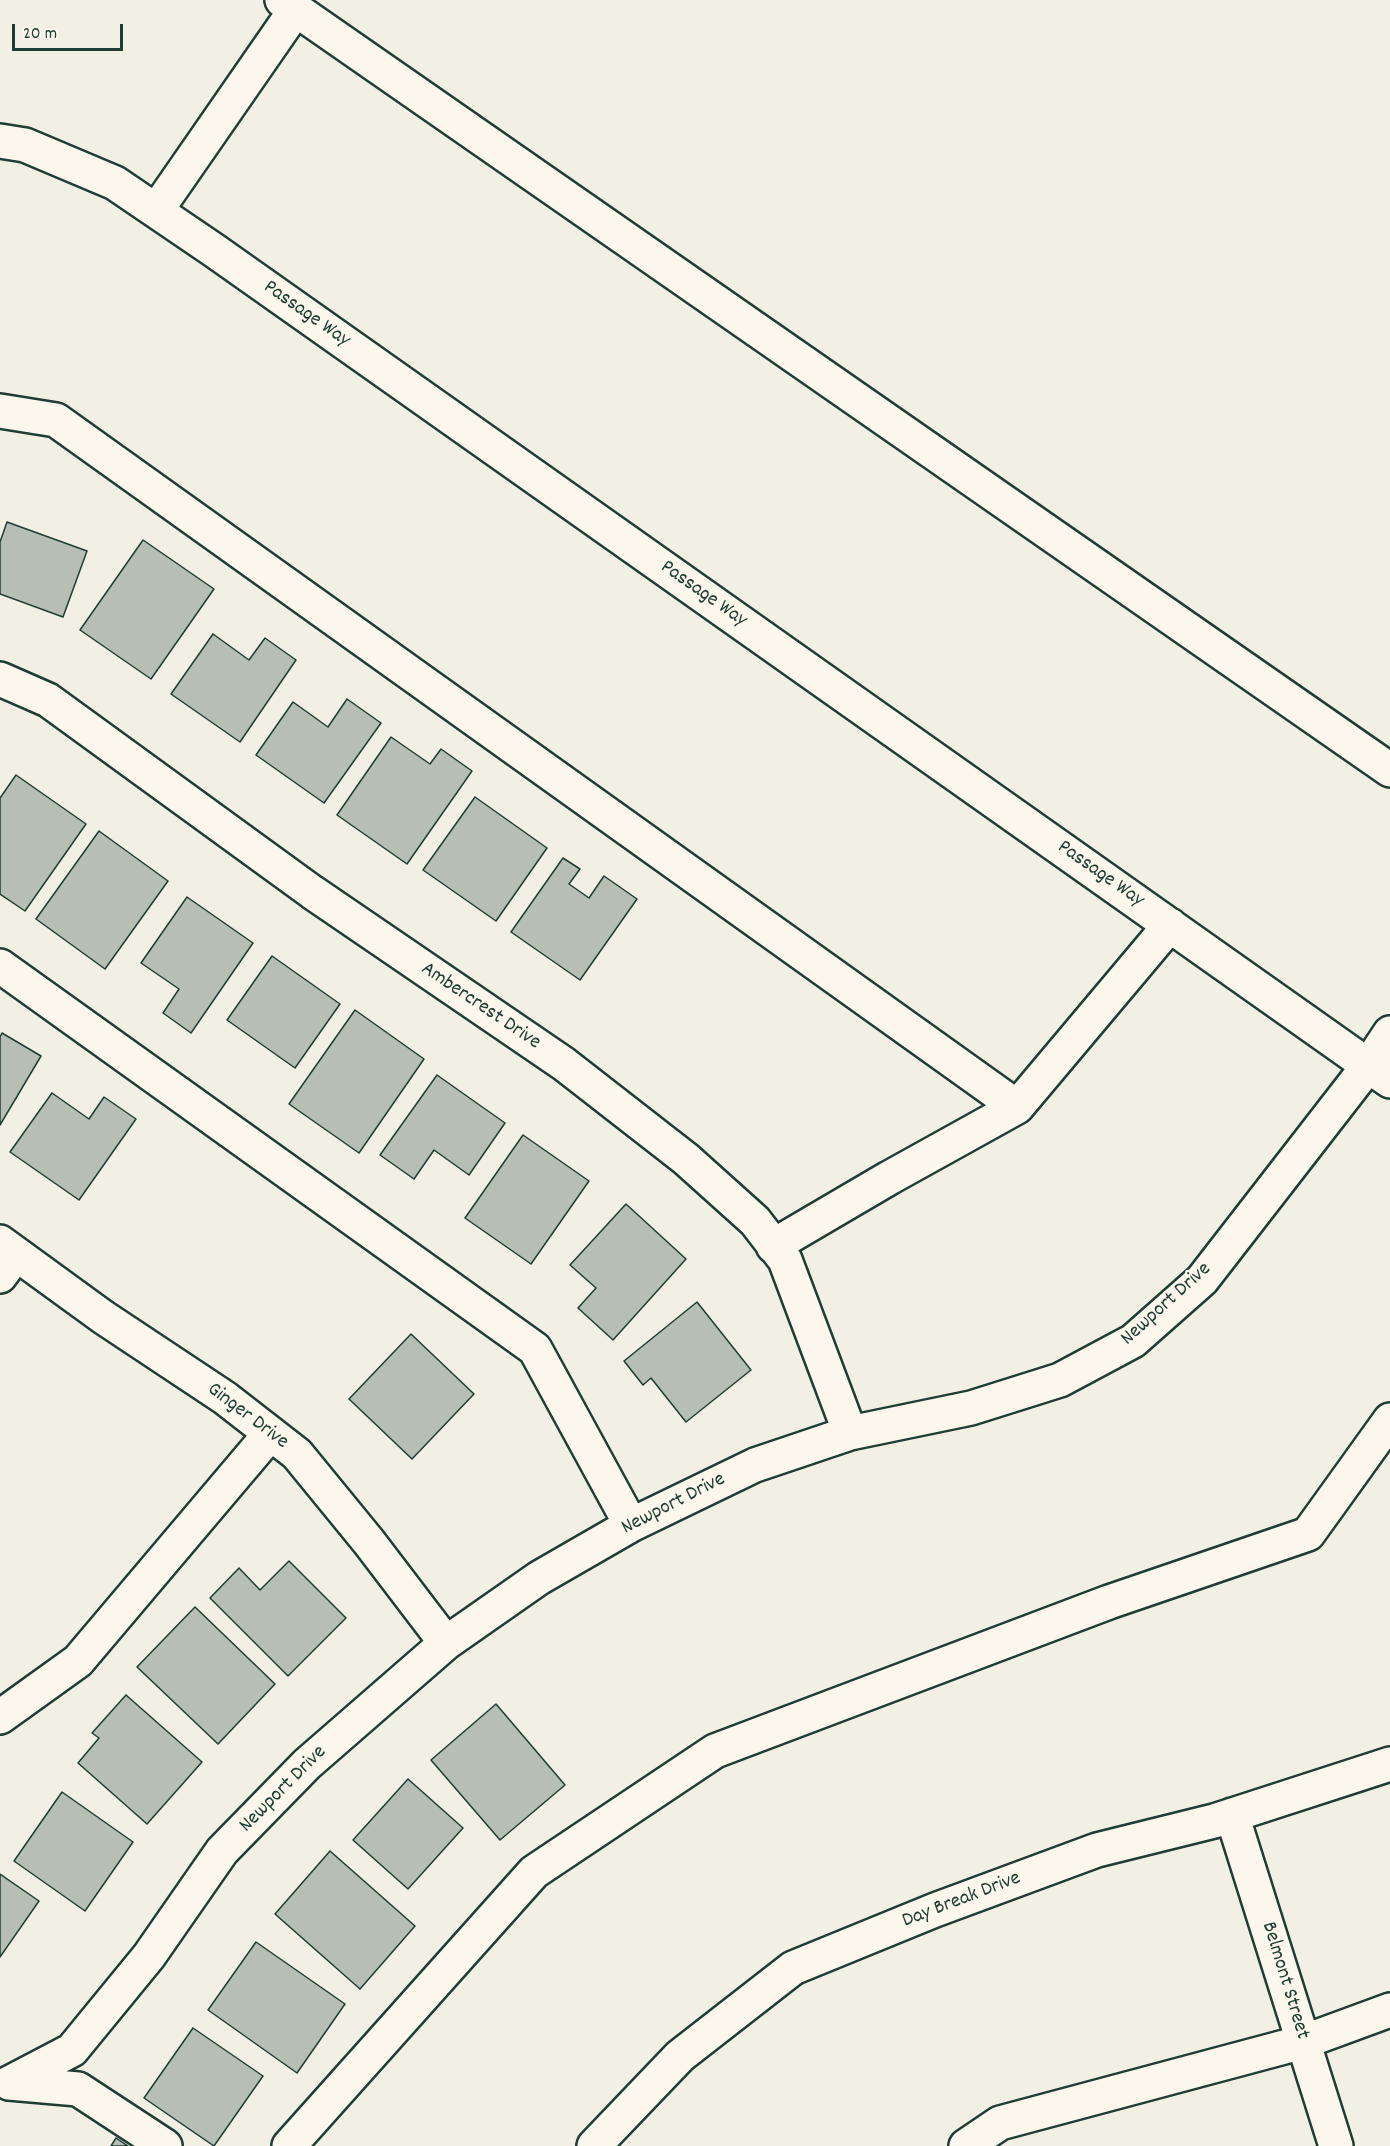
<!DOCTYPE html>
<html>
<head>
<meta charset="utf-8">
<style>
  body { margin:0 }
  #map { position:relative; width:1390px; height:2146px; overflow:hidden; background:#f2f0e5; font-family:Dekko,sans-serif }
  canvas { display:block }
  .scale { position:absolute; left:12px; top:24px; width:111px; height:27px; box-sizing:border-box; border:3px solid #1f3d34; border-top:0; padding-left:8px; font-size:18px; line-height:21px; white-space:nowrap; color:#1f3d34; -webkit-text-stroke:4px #fbf7ec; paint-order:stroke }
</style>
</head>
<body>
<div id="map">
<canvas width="1390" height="2146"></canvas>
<div class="scale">20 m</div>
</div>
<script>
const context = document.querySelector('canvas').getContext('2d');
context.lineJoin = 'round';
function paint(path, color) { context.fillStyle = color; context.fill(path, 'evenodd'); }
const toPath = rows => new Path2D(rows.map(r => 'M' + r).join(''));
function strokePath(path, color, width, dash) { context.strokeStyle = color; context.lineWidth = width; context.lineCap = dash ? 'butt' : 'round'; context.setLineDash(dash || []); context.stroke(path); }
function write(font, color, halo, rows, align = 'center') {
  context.font = font + ' Dekko,sans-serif'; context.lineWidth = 4.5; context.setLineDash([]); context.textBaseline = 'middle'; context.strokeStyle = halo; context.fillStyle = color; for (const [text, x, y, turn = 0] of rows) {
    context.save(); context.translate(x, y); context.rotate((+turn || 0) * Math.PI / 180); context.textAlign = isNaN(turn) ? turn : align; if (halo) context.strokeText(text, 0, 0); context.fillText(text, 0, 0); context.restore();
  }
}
const building = toPath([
  [7,522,87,551,63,617,0,594,0,542,7,522],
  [143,540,214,589,151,679,80,630,143,540],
  [213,634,249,660,265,638,296,660,240,742,171,694,213,634],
  [347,699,381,723,324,803,256,755,293,702,328,727,347,699],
  [391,737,430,764,441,749,472,771,407,864,337,815,391,737],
  [16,775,86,824,25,911,0,894,0,798,16,775],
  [475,797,547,848,496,921,423,870,475,797],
  [99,831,168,881,105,969,36,919,99,831],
  [563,858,580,869,569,884,589,898,604,876,637,899,580,980,511,932,563,858],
  [187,897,253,943,191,1033,163,1013,179,989,141,963,187,897],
  [272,956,340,1004,295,1068,227,1020,272,956],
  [355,1010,424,1059,359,1153,289,1104,355,1010],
  [2,1033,41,1056,0,1125,0,1037,2,1033],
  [437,1075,505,1123,469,1175,434,1150,414,1179,380,1155,437,1075],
  [52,1093,89,1119,104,1097,136,1119,79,1200,10,1152,52,1093],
  [523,1135,589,1181,531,1264,465,1218,523,1135],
  [626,1204,686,1259,613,1340,578,1308,596,1288,570,1265,626,1204],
  [697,1302,751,1370,686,1422,651,1378,643,1385,624,1361,697,1302],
  [411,1334,474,1394,412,1459,349,1399,411,1334],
  [289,1561,346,1618,288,1676,210,1598,239,1568,260,1590,289,1561],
  [195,1607,275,1684,218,1744,137,1667,195,1607],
  [126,1695,202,1762,147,1824,78,1763,99,1738,92,1733,126,1695],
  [496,1704,565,1785,500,1840,431,1760,496,1704],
  [408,1779,463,1828,408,1889,353,1840,408,1779],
  [62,1792,133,1842,85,1911,14,1861,62,1792],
  [330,1851,415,1926,360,1989,275,1914,330,1851],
  [0,1874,39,1901,0,1957,0,1874],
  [256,1942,345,2004,297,2073,208,2010,256,1942],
  [193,2028,263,2076,214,2146,144,2098,193,2028],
  [116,2138,128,2146,111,2146,116,2138]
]);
const minor = toPath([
  [282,0,1390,770],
  [0,141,25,145,115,183,215,251,1390,1081],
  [156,211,296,9],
  [0,411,56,420,1017,1107,889,1178,773,1246],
  [0,679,48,700,312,892,564,1064,686,1159,755,1221,785,1260,850,1433],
  [0,966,535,1349,631,1525],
  [1017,1107,1170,925],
  [0,1242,103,1317,225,1398,297,1454,369,1542,446,1643],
  [0,1276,16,1254],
  [0,1717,78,1661,270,1434],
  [1232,1815,1336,2146],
  [9,2083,72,2050,149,1956,222,1851,307,1764,446,1643,539,1578,631,1525,755,1465,850,1433,971,1408,1060,1380,1133,1341,1202,1280,1368,1066,1390,1033],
  [9,2083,78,2089,165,2146],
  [289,2146,534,1872,715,1751,1109,1602,1308,1534,1390,1420],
  [594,2146,680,2056,793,1968,935,1910,1097,1850,1214,1821,1390,1764],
  [966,2146,1000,2123,1303,2042,1390,2010]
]);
const streetNames = [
  ["Passage Way",306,315,35],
  ["Passage Way",703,595,35],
  ["Passage Way",1100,875,35],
  ["Ambercrest Drive",480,1007,34],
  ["Newport Drive",1167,1305,-42],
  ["Ginger Drive",247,1417,37],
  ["Newport Drive",674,1505,-27],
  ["Newport Drive",284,1790,-45],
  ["Day Break Drive",962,1901,-21],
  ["Belmont Street",1284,1981,73]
];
paint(building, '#b7beb3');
strokePath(building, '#1f3d34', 1.5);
strokePath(minor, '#1f3d34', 38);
strokePath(minor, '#fbf7ec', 33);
write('21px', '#1f3d34', '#fbf7ec', streetNames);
</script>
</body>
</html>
